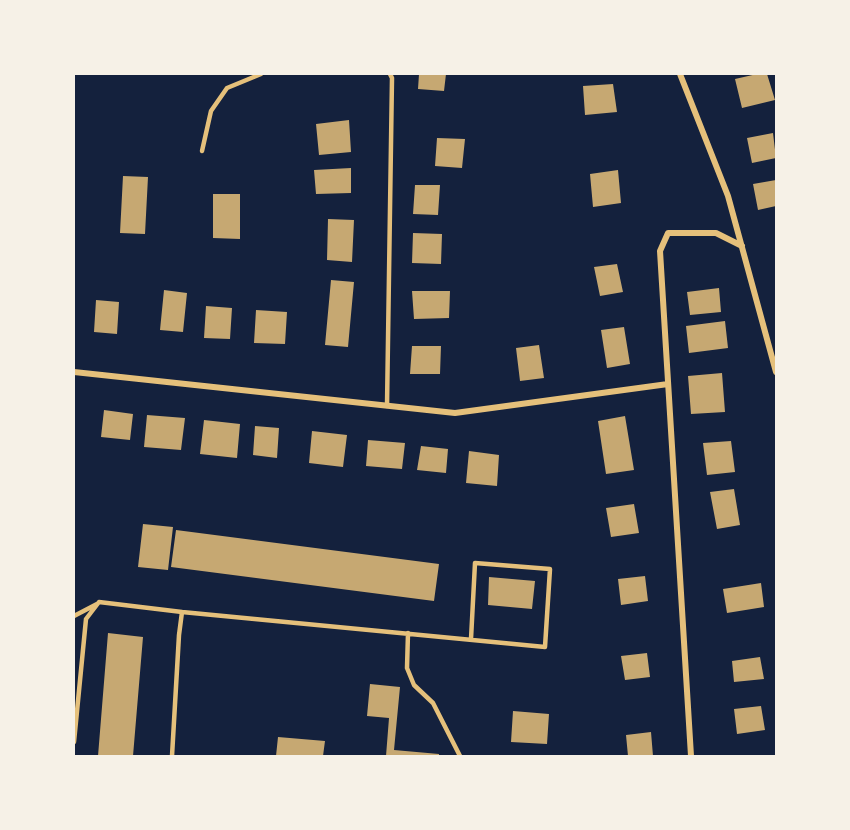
<!DOCTYPE html>
<html>
<head>
<meta charset="utf-8">
<style>
  body { margin:0 }
  #map { position:relative; width:850px; height:830px; overflow:hidden; background:#14213d; font-family:Barlow,sans-serif }
  canvas { display:block }
  .frame { position:absolute; inset:0; border:75px solid #f6f1e7; pointer-events:none }
</style>
</head>
<body>
<div id="map">
<canvas width="850" height="830"></canvas>
<div class="frame"></div>
</div>
<script>
const context = document.querySelector('canvas').getContext('2d');
context.lineJoin = 'round';
function paint(path, color) { context.fillStyle = color; context.fill(path, 'evenodd'); }
const toPath = rows => new Path2D(rows.map(r => 'M' + r).join(''));
function strokePath(path, color, width, dash) { context.strokeStyle = color; context.lineWidth = width; context.lineCap = dash ? 'butt' : 'round'; context.setLineDash(dash || []); context.stroke(path); }
const building = toPath([
  [419,74,446,74,444,91,418,89],
  [757,74,767,74,775,100,742,108,735,79],
  [613,84,617,112,585,115,583,86],
  [349,120,351,152,319,155,316,124],
  [773,133,776,158,752,163,747,138],
  [437,138,465,139,462,168,435,166],
  [351,168,351,193,316,194,314,170],
  [618,170,621,203,593,207,590,174],
  [123,176,148,177,145,234,120,233],
  [776,180,776,206,758,210,753,184],
  [415,185,440,185,438,215,413,214],
  [213,194,240,194,240,239,213,238],
  [328,219,354,220,352,262,327,260],
  [413,233,442,234,441,264,412,263],
  [617,264,623,292,600,296,594,267],
  [331,280,354,282,348,347,325,345],
  [719,288,721,312,690,315,687,292],
  [164,290,187,293,183,332,160,330],
  [412,291,450,291,449,318,414,319],
  [96,300,119,302,117,334,94,332],
  [206,306,232,308,230,339,204,338],
  [256,310,287,312,285,344,254,343],
  [725,321,728,348,689,353,686,326],
  [624,327,630,364,607,368,601,330],
  [539,345,544,378,520,381,516,348],
  [412,346,441,346,440,374,410,374],
  [722,373,725,412,691,414,688,376],
  [104,410,133,414,130,440,101,437],
  [147,415,185,418,181,450,144,447],
  [625,416,634,470,606,474,598,421],
  [204,420,240,424,237,458,200,454],
  [255,426,279,428,277,458,253,455],
  [312,431,347,435,343,467,309,463],
  [368,440,405,443,402,469,366,466],
  [731,441,735,472,707,475,703,443],
  [421,446,448,449,446,473,417,470],
  [469,451,499,455,497,486,466,483],
  [734,489,740,525,717,529,710,492],
  [634,504,639,533,611,537,606,508],
  [143,524,173,527,168,570,138,567],
  [176,530,439,564,434,601,171,567],
  [645,576,648,601,621,605,618,579],
  [489,577,535,581,532,609,488,605],
  [761,583,764,607,727,613,723,589],
  [108,633,143,637,133,756,98,756],
  [647,653,650,677,625,680,621,656],
  [760,657,764,679,734,682,732,661],
  [370,684,400,687,394,750,439,754,439,756,386,756,389,718,367,716],
  [761,706,765,730,737,734,734,709],
  [513,711,549,714,547,744,511,742],
  [651,732,653,756,628,756,626,735],
  [278,737,325,741,323,756,276,756]
]);
const service = toPath([
  [202,151,211,111,227,88,261,74],
  [387,406,392,78,390,74],
  [74,616,97,604],
  [408,633,407,668,414,685,433,703,460,756],
  [74,742,86,619,99,602,182,612],
  [172,756,179,635,182,612,545,647,550,569,475,563,471,639]
]);
const minor = toPath([
  [680,74,728,196,776,372],
  [74,372,455,413,668,384],
  [691,756,660,251,668,233,716,233,742,246]
]);
paint(building, '#c6a872');
strokePath(service, '#e5c07b', 4.5);
strokePath(minor, '#e5c07b', 6);
</script>
</body>
</html>
